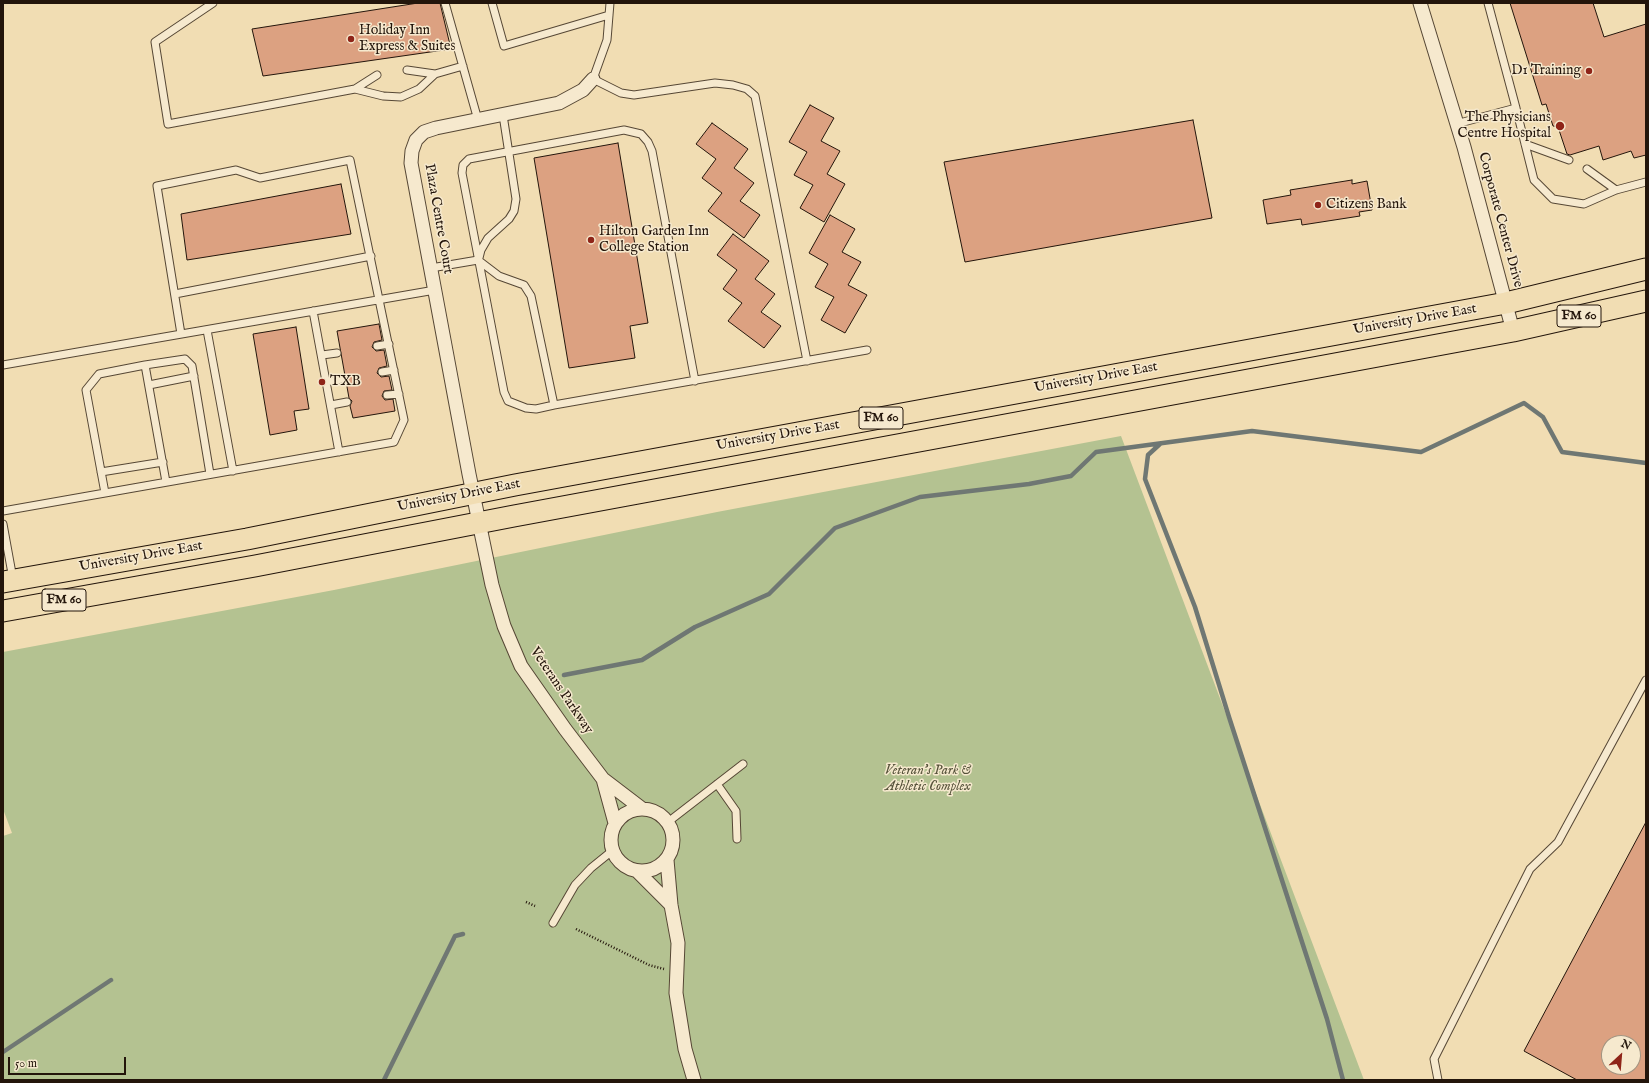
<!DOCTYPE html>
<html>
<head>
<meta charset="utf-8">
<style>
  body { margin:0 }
  #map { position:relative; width:1649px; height:1083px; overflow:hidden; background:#f1ddb3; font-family:"IM FELL English",serif }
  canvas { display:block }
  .frame { position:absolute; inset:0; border:4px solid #23150b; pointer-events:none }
  .north { position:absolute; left:1601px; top:1035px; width:40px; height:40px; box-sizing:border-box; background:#f6e9ce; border:1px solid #a29480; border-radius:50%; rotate:26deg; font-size:11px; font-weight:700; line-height:16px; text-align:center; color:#23150b }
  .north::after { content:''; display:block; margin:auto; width:14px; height:18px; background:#8f2418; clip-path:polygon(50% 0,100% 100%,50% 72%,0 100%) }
  .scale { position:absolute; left:8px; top:1057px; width:118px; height:18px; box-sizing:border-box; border:2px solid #23150b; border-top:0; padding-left:5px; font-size:12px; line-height:14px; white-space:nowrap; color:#23150b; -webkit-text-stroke:3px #f6e9ce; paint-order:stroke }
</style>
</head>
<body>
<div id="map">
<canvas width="1649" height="1083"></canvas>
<div class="frame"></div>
<div class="north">N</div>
<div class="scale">50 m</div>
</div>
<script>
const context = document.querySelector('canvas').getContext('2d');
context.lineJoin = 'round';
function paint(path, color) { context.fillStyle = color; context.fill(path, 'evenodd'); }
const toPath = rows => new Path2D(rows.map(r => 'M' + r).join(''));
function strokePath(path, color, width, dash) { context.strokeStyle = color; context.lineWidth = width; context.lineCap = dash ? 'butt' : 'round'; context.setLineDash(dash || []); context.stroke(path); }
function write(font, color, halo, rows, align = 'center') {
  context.font = font + ' "IM FELL English",serif'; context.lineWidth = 3; context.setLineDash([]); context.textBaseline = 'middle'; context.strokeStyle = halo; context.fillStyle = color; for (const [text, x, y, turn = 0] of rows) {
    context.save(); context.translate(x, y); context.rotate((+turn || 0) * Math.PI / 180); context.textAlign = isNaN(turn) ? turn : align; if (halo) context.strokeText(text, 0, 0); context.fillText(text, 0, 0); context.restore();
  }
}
const green = toPath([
  [1121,436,1364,1080,3,1080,3,836,12,833,3,809,3,652,334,590,717,512]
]);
const stream = toPath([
  [1160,444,1148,455,1145,479,1195,607,1229,717,1327,1019,1343,1080],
  [564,675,642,660,695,627,769,594,835,528,920,497,1029,484,1071,476,1096,452,1252,431,1421,452,1524,403,1543,417,1562,452,1646,463],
  [3,1052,111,980],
  [384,1080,455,936,463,934]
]);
const building = toPath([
  [418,3,440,3,451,49,263,76,252,29,418,3],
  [1510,3,1593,3,1604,37,1646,24,1646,155,1634,158,1631,151,1603,160,1599,146,1570,155,1567,154,1558,127,1553,126,1546,104,1542,105,1510,3],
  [810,105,834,118,821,141,840,151,827,174,845,184,824,222,800,208,813,185,794,175,807,152,789,142,810,105],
  [1193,120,1212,218,965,262,944,162,1193,120],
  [712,123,748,149,734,168,754,183,740,201,760,215,744,238,708,211,722,193,702,178,716,159,696,144,712,123],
  [618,143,648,323,630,326,635,358,569,368,534,158,618,143],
  [1352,180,1352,184,1367,181,1372,210,1359,212,1360,216,1302,225,1301,219,1267,224,1263,200,1291,195,1290,190,1352,180],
  [341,184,351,234,187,260,181,214,341,184],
  [830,215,855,229,842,252,861,262,848,285,867,295,845,333,821,320,834,297,815,287,828,264,809,253,830,215],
  [733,234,769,261,755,279,775,294,761,312,781,326,764,348,728,321,742,303,723,289,737,270,717,255,733,234],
  [379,324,382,340,374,342,372,347,376,351,384,350,387,366,379,368,377,373,381,377,389,376,392,390,384,391,382,396,385,400,393,399,395,411,353,418,350,406,352,401,349,398,337,331,379,324],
  [296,327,309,409,294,411,297,430,270,435,253,334,296,327],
  [1646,822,1646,1080,1577,1080,1524,1051,1646,822],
  [1609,1043,1633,1043,1633,1067,1609,1067,1609,1043]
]);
const path = toPath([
  [526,902,535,906],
  [576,929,649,965,664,969]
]);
const lane = toPath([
  [213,3,155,42,168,124,355,89,383,96,401,97,419,89,435,74,463,66],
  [445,3,478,120],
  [492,3,504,46,609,15],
  [610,3,607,40,593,79,621,93,634,95,715,83,733,85,747,89,755,96,807,361],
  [407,70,435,74],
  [355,89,377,75],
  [1516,108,1534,180,1553,199,1584,204,1616,190,1646,182],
  [1456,124,1516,108,1488,3],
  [1525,144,1569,160],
  [1587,169,1616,190],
  [479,258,481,250,488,238,509,219,514,211,516,199,503,115],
  [431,268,478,260,499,276,524,285,531,296,554,405,867,350],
  [175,294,371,256],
  [313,311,339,452],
  [207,330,233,471],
  [377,346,389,344],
  [322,355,337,353],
  [3,365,435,290],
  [145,365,185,359,192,366,210,474],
  [382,372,394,370],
  [326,382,342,379],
  [149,385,194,376],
  [387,395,399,394],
  [331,405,347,402],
  [554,405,536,409,526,408,508,401,504,392,462,173,463,165,469,159,624,130,641,134,648,142,652,151,695,381],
  [101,472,163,462],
  [105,493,86,390,99,374,145,365,166,482],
  [3,511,394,442,404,420,350,160,260,178,236,170,157,186,181,334],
  [3,524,13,579],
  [717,784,736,811,737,839],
  [668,822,743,764],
  [553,923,575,885,591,868,612,851],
  [1438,1080,1434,1059,1530,869,1558,842,1646,680]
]);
const street = toPath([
  [1420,3,1464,147,1513,331],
  [593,79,583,90,559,103,436,128,424,132,416,140,412,151,411,163,469,474,492,585,504,626,521,666,565,729,603,779,641,808],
  [603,779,615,823],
  '611 840a31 31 0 1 1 62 0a31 31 0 1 1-62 0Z',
  [667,860,671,905,678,943,676,993,685,1049,694,1080],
  [637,871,671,905]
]);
const primary = toPath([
  [3,582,247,539,515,485,1506,303,1646,269],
  [3,611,255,566,514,516,1513,331,1646,301]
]);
const markers = [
  [351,39,4,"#8f2418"],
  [1589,71,4,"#8f2418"],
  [1560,126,5,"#8f2418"],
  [1318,205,4,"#8f2418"],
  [591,240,4,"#8f2418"],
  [322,382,4,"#8f2418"]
];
const shields = [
  [1579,316,44],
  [881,418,44],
  [64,600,44]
];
const shieldNames = [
  ["FM 60",1579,316],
  ["FM 60",881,418],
  ["FM 60",64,600]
];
const poiNames = [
  ["Holiday Inn",359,31],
  ["Express & Suites",359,47],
  ["D1 Training",1581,71,"right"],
  ["The Physicians",1551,118,"right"],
  ["Centre Hospital",1551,134,"right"],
  ["Citizens Bank",1326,205],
  ["Hilton Garden Inn",599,232],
  ["College Station",599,248],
  ["TXB",330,382]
];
const streetNames = [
  ["Plaza Centre Court",438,219,80],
  ["Corporate Center Drive",1500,220,75],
  ["University Drive East",1415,320,-10],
  ["University Drive East",1096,378,-10],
  ["University Drive East",778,436,-10],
  ["University Drive East",459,496,-11],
  ["University Drive East",141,557,-10],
  ["Veterans Parkway",561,691,56]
];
const parkNames = [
  ["Veteran's Park &",928,771],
  ["Athletic Complex",928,787]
];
paint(green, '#b4c291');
strokePath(stream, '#6f7773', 4.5);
paint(building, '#dca181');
strokePath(building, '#23150b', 1);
strokePath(lane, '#564735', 9);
strokePath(street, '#564735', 15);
strokePath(primary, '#23150b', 23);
strokePath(path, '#23150b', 2.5, [1, 2]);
strokePath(lane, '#f6e9ce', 7);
strokePath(street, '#f6e9ce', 13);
strokePath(primary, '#f1ddb3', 21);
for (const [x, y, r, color] of markers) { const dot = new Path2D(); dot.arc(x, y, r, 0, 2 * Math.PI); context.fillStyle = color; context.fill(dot); strokePath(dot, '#f6e9ce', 1.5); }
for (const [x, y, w] of shields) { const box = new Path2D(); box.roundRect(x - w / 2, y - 11, w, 22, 3); context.fillStyle = '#f6e9ce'; context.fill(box); strokePath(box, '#23150b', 1); }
write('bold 13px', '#23150b', null, shieldNames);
write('14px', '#23150b', '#f6e9ce', poiNames, 'left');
write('14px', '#23150b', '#f6e9ce', streetNames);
write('italic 14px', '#56523a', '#f6e9ce', parkNames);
</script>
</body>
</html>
